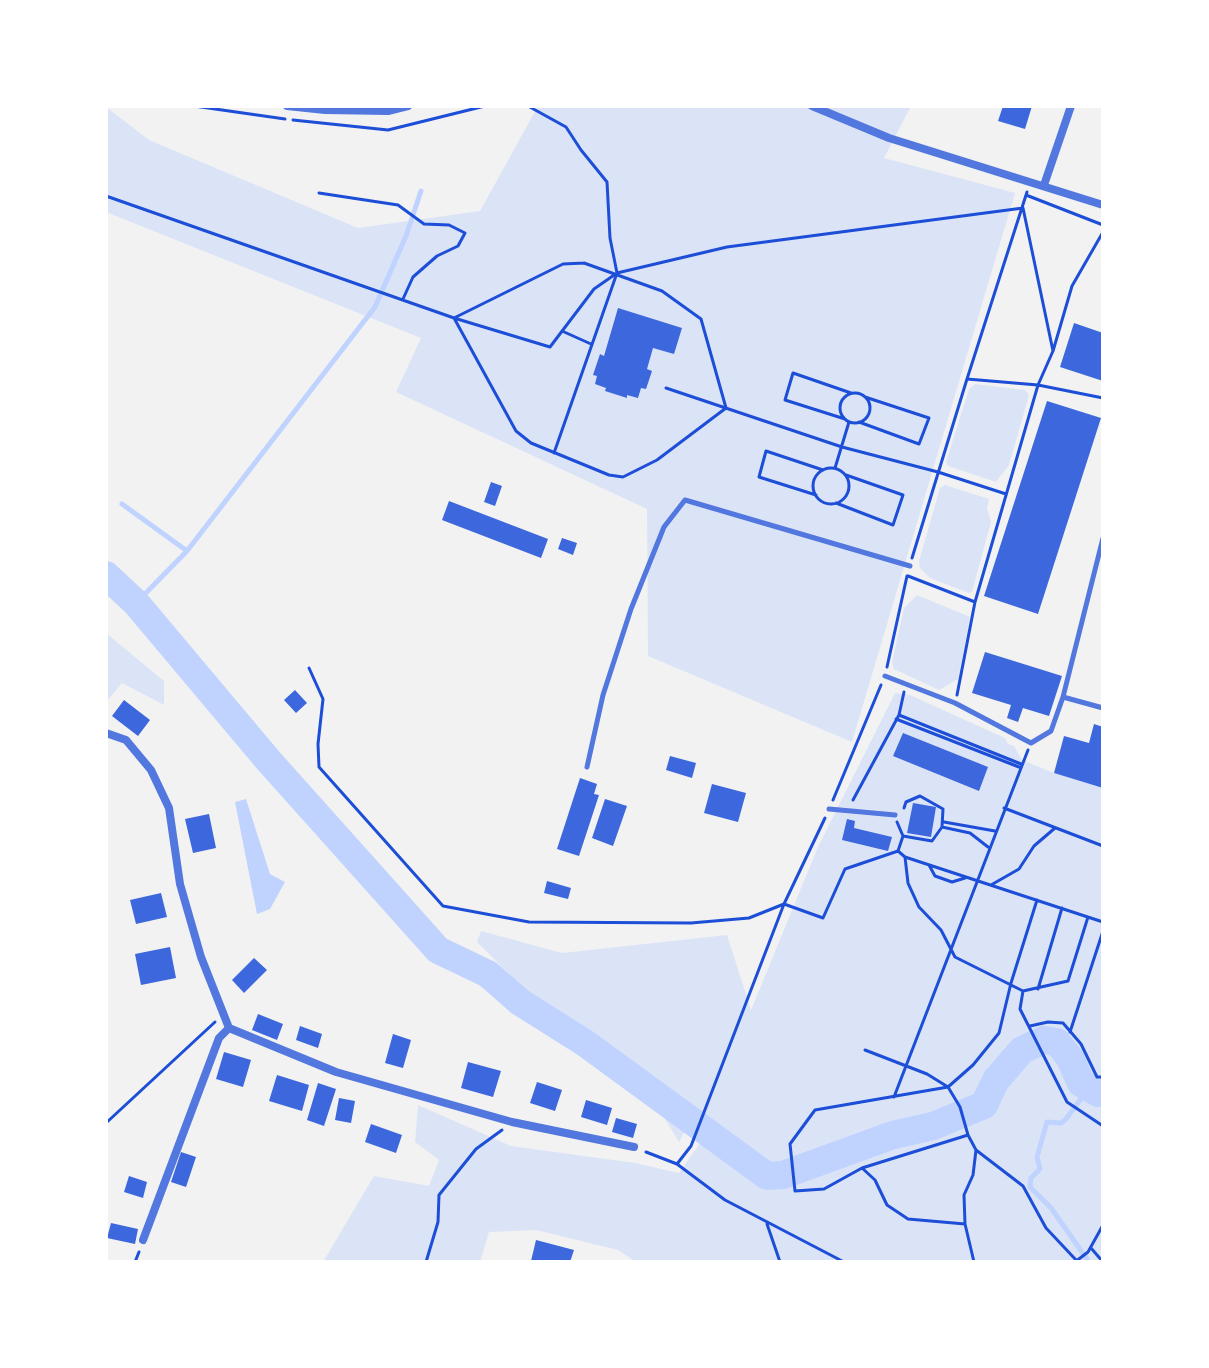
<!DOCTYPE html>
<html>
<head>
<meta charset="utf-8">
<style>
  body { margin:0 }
  #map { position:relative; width:1209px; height:1368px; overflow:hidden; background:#f2f2f2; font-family:"PT Sans",sans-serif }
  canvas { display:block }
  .frame { position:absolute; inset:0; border:108px solid #fff; pointer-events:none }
</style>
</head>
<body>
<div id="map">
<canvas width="1209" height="1368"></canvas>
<div class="frame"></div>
</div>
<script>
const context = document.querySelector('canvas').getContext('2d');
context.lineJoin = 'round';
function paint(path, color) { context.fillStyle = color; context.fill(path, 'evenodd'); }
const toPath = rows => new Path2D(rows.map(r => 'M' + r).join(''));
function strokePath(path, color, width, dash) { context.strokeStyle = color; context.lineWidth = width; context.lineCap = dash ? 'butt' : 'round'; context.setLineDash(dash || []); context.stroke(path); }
const green = toPath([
  [538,106,911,106,884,158,1015,193,852,742,648,656,647,509,396,392,421,338,106,212,106,107,149,140,358,228,480,211],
  [975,384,1025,390,1029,395,1009,465,996,482,948,466,946,462,969,389],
  [945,485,989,499,987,509,991,522,972,592,969,593,930,578,920,568,919,561,940,488],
  [917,595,970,617,958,679,939,690,894,669,892,662,904,608],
  [106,633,164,681,164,705,122,683,106,702],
  [895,693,910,695,1005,738,1008,744,1014,746,1022,760,1054,773,1103,788,1103,1262,636,1262,618,1250,536,1230,489,1232,480,1262,323,1262,374,1176,429,1186,439,1160,415,1142,418,1105,511,1146,635,1163,679,1173,700,1143,708,1124,694,1114,679,1142,638,1075,526,991,477,942,481,931,562,953,727,935,751,1010,818,847]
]);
const water = toPath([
  [246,799,270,874,285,882,270,909,257,914,235,802]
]);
const stream = toPath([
  [122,504,187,551],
  [136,603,187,551,375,307,406,236,421,191],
  [1089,1262,1051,1208,1030,1187,1031,1178,1040,1169,1037,1157,1047,1122,1061,1123,1066,1119,1089,1088]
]);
const river = toPath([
  [106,575,136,603,268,760,438,950,488,974,520,1002,585,1043,767,1176,783,1175,893,1135,933,1126,984,1105,996,1080,1022,1050,1044,1040,1057,1042,1070,1058,1081,1083,1098,1093,1103,1091]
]);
const building = toPath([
  [1003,106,1032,106,1025,129,998,121],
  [618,308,682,328,674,354,653,348,647,369,652,371,646,389,641,388,638,398,627,395,627,398,605,391,606,388,595,384,597,376,593,375,600,354,604,356],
  [1074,323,1103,333,1103,381,1060,367],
  [1047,401,1101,418,1038,614,984,596],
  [491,482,502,486,495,506,484,502],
  [449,501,548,539,541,558,442,520],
  [562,538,577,543,573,555,558,549],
  [985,652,1062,676,1049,716,1023,708,1018,722,1007,718,1011,705,972,693],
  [295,690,307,703,296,713,284,700],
  [124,700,150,720,138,736,112,716],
  [1094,724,1103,727,1103,788,1054,773,1064,736,1089,743],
  [903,733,988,767,979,791,893,756],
  [670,756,696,763,692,778,666,770],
  [580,778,597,784,594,794,599,795,579,856,557,849],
  [712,784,746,793,738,822,704,813],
  [605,799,627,806,613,846,592,838],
  [913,803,936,807,931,837,907,833],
  [209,814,216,848,193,853,185,819],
  [847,819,855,821,854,828,892,837,888,851,842,840],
  [547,881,571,888,568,899,544,893],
  [161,893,167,917,136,924,130,900],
  [170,947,176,978,141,985,135,954],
  [254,958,267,970,244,993,232,980],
  [258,1014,283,1024,277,1040,252,1030],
  [300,1026,322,1034,318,1048,296,1040],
  [393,1034,411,1040,403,1068,385,1063],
  [224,1052,251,1060,243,1087,216,1079],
  [468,1062,501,1071,493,1097,461,1088],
  [277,1075,309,1085,302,1111,269,1101],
  [537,1082,562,1090,555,1111,530,1103],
  [318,1083,336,1089,324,1126,307,1120],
  [339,1098,355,1101,351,1123,335,1120],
  [586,1100,612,1108,607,1125,581,1117],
  [616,1118,637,1124,633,1138,612,1132],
  [371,1124,402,1135,396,1153,365,1142],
  [181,1152,196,1157,186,1187,171,1182],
  [129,1176,147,1182,143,1198,124,1192],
  [111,1223,138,1229,135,1244,107,1238],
  [536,1240,574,1250,570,1262,531,1261]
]);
const path = toPath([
  [194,106,285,119],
  [528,106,566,127,581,150,607,182,610,238,617,273,554,453],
  [293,120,388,130,485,106],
  [319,193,398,205,424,224,449,225,465,233,458,246,437,256,413,277,403,299],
  [1026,195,1103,225],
  [106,196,454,318,550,347,594,289,617,273,727,247,1023,208,1053,351],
  [584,263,662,291,701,319,726,408,657,460,623,477,609,475,531,443,516,431,454,318,563,264,584,263],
  [562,331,591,344],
  [967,379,1027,192],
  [666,388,842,447,938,472,1006,494],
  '840 408a15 15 0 1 1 30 0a15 15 0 1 1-30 0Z',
  [845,419,785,400,793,373,851,393],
  [859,422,919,444,929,418,865,397],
  [835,468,849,422],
  '813 486a18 18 0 1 1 36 0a18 18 0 1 1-36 0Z',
  [816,495,759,477,766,451,823,470],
  [836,503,893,525,903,495,846,475],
  [912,558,967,379,1038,385,1103,398],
  [908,576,975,602],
  [887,667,907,576],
  [309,668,323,699,318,744,319,767,443,906,529,922,691,923,749,918,784,904,823,918,845,869,898,851],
  [957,695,975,602,1038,385,1053,351,1072,286,1103,232],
  [899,715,1021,764],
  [896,719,1019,767],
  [833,800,881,685],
  [853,800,899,715,904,692],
  [904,808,906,802,920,796,943,809,942,827],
  [1004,808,1103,846],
  [897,822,903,836,898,851,905,857,908,883,919,907,941,930,955,957,1023,991,1020,1009,1067,1102,1103,1126],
  [944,822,995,831],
  [903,836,932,841,942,827,970,833,988,847],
  [905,857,1103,922],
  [929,865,935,876,952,882,965,878],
  [991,885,1019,869,1034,846,1055,828],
  [1038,989,1062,908],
  [1023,991,1068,981,1088,917],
  [1030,1026,1048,1022,1063,1023,1081,1044,1097,1077,1103,1077],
  [1070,1032,1103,931],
  [865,1050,927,1074,948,1087,960,1107,968,1135,976,1150,973,1175,964,1195,965,1224,974,1262],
  [894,1097,1028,750],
  [106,1123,215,1022],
  [968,1135,862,1168,824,1189,795,1191,790,1144,815,1110,948,1087,973,1065,999,1033,1011,983,1037,900],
  [976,1150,1023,1186,1046,1228,1077,1261],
  [646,1152,677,1164,725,1200,844,1262],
  [677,1164,691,1146,784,904,825,818],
  [862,1168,875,1180,887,1205,908,1219,965,1224],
  [767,1224,780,1262],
  [1091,1248,1103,1262],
  [135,1262,139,1252],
  [426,1262,438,1222,439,1195,476,1149,502,1130],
  [1075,1262,1088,1252,1103,1225]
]);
const service = toPath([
  [1103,538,1063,697,1103,708],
  [885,676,955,703,1031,743,1051,731,1063,697],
  [587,767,603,695,631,609,664,527,685,500,910,566],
  [829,809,895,815]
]);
const minor = toPath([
  [287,106,325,110,388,111,408,106],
  [812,106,889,138,1103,205],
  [1044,185,1071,106],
  [106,733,126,740,151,770,169,808,180,884,201,957,229,1028,336,1072,512,1122,634,1147],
  [143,1240,219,1038,229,1028]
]);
paint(green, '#dbe4f7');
paint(water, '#bfd3fe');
strokePath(stream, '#bfd3fe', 5);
strokePath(river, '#bfd3fe', 28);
paint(building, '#3d67dc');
strokePath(path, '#1d4ed8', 3);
strokePath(service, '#5277de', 5);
strokePath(minor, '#5277de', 8);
</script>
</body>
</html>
